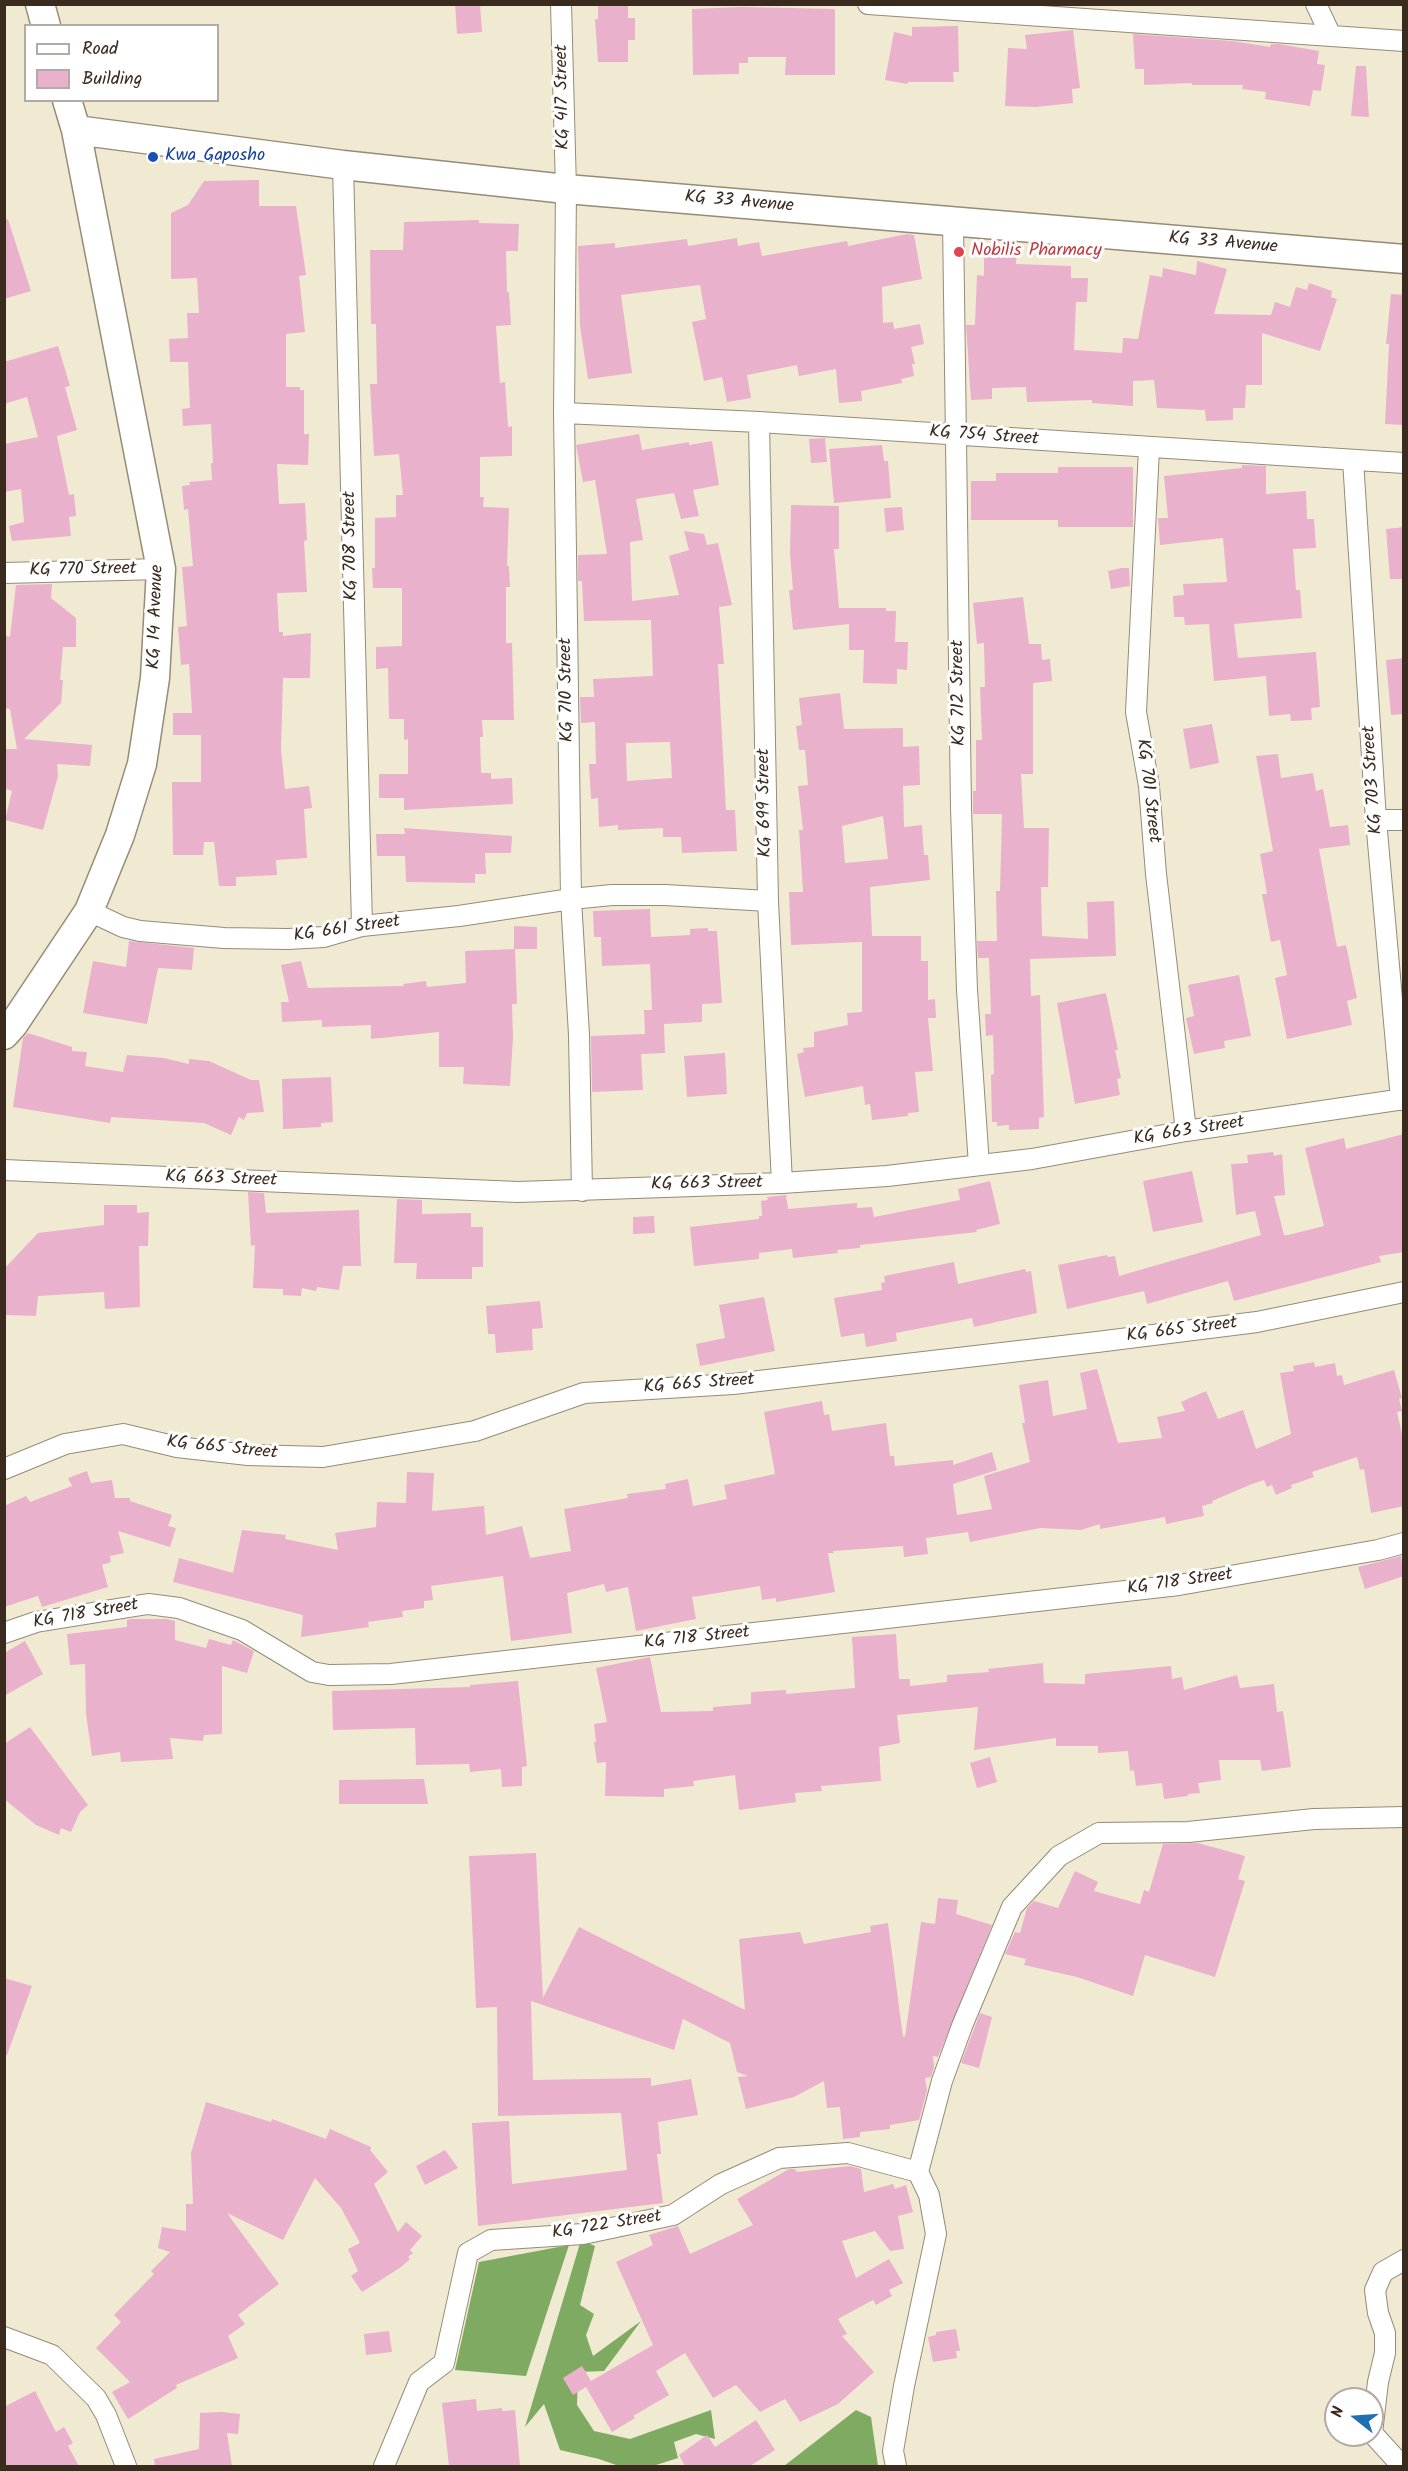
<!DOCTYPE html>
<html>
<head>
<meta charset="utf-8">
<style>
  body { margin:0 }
  #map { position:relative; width:1408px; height:2471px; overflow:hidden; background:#f1ead3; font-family:Kalam,sans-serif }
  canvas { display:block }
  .frame { position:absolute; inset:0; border:6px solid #3b2a1e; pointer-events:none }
  .legend { position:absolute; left:24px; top:24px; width:195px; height:78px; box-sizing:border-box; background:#fff; border:2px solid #b1aaa5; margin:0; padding:8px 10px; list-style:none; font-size:18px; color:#3b2a1e }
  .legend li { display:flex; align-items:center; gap:12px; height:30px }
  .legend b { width:30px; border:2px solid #b1aaa5 }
  .north { position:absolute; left:1324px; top:2387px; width:60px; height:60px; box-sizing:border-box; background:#fff; border:2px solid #b1aaa5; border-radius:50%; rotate:287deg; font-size:16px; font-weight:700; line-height:24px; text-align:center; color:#3b2a1e }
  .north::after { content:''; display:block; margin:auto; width:21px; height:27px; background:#1f6fb2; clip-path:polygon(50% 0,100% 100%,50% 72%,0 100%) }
</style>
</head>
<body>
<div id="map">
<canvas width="1408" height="2471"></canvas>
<div class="frame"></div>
<ul class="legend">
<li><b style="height:8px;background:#fff"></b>Road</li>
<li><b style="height:16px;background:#e9b1cb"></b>Building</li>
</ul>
<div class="north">N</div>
</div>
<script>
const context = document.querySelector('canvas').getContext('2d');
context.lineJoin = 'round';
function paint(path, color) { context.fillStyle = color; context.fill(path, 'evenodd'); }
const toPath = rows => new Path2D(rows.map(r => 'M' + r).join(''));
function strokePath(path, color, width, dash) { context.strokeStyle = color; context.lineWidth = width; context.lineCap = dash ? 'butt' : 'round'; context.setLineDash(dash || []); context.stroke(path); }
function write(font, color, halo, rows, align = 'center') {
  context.font = font + ' Kalam,sans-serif'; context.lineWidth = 6; context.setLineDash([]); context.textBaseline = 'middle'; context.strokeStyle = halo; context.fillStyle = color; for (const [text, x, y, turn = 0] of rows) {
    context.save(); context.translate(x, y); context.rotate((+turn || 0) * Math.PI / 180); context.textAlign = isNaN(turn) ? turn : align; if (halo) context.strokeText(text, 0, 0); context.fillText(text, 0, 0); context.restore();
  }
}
const forest = toPath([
  [581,2240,595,2246,580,2305,594,2314,586,2335,593,2356,641,2321,604,2371,578,2372,577,2405,594,2431,630,2439,711,2410,715,2439,696,2434,674,2442,678,2458,653,2466,619,2466,599,2459,560,2450,544,2404,525,2427],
  [569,2245,526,2376,455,2370,479,2262],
  [856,2410,871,2417,878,2466,784,2466]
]);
const building = toPath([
  [455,4,480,4,482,32,457,34],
  [598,4,628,4,628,18,635,18,635,40,628,40,628,62,598,62,595,19,598,19],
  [741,7,835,9,835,75,785,75,786,57,748,57,748,63,739,63,739,74,693,75,692,9],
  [958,26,959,72,953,72,954,82,908,82,907,84,885,80,894,32,912,36,912,27],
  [1073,30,1080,88,1072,89,1073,103,1036,107,1005,106,1008,48,1027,49,1025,35],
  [1133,34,1232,41,1270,47,1271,44,1279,44,1319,51,1317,64,1325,65,1321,91,1313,90,1310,106,1265,99,1266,92,1242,89,1243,85,1192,85,1192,83,1144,85,1144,69,1135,69],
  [1356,66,1366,66,1369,117,1351,116],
  [259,180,259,206,296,206,306,275,299,276,305,332,286,334,286,387,300,387,300,390,304,390,304,434,309,434,308,465,277,464,279,504,305,503,307,540,304,541,307,592,277,593,279,632,283,632,283,636,311,633,310,678,283,678,281,750,285,789,309,786,312,808,304,809,307,858,276,860,277,875,236,877,236,886,219,886,214,842,204,842,203,855,173,855,172,782,201,782,201,735,173,735,173,713,192,713,189,664,181,665,178,627,187,626,182,567,193,566,188,509,184,510,182,486,190,485,189,482,212,480,211,463,213,463,211,424,183,426,182,409,190,408,188,362,170,362,169,339,188,338,187,313,199,313,197,278,171,279,171,213,188,205,204,181],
  [8,219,31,291,4,299,4,220],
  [479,220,479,223,519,224,518,251,506,251,507,292,509,292,511,325,496,326,500,383,505,382,508,427,512,426,512,456,480,457,480,497,484,497,483,507,509,508,507,566,509,566,510,587,506,587,506,643,512,643,514,720,482,720,483,737,480,737,481,773,491,773,491,779,512,778,513,804,404,810,404,798,379,798,379,774,408,774,408,739,404,740,404,719,389,719,388,668,376,669,376,647,402,646,402,588,373,588,372,568,375,568,375,518,396,517,396,495,403,495,399,454,374,456,370,384,377,384,376,324,371,324,370,250,403,250,404,222],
  [907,234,914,235,922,279,882,287,883,323,893,322,894,329,920,324,924,344,911,347,915,364,912,364,914,376,901,379,902,383,861,391,862,401,839,403,836,369,799,376,797,365,747,375,751,398,727,402,722,377,704,381,692,322,706,319,700,285,621,295,632,373,588,379,580,326,578,246,615,243,615,248,687,239,688,246,737,238,738,246,759,242,762,256,847,241,848,246],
  [984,249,1017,249,1016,264,1071,266,1071,278,1088,278,1087,302,1076,302,1074,350,1122,353,1123,338,1138,339,1150,275,1162,277,1163,268,1196,275,1197,261,1227,269,1214,314,1271,315,1275,302,1290,307,1296,287,1307,290,1309,283,1332,291,1331,297,1337,299,1320,351,1262,333,1262,385,1246,385,1245,408,1233,408,1233,420,1206,421,1205,410,1157,408,1154,380,1133,381,1133,406,1092,403,1092,400,1027,402,1026,387,992,388,992,399,971,400,966,325,975,325,977,275,984,276],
  [1391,294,1404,295,1404,425,1385,424,1389,344,1386,344],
  [58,346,70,386,65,387,77,430,57,436,69,495,74,494,76,516,69,517,71,536,12,541,9,526,24,522,21,489,4,492,4,444,38,437,27,397,4,404,4,362],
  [639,434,642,450,689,442,689,445,712,441,719,485,693,490,699,516,681,519,674,493,636,499,643,540,630,542,632,601,679,595,669,556,689,550,684,531,704,534,707,545,718,543,732,605,719,607,724,664,718,664,726,810,735,810,737,851,682,853,681,837,663,837,663,828,618,830,618,825,599,827,598,798,591,799,589,764,596,764,595,722,581,723,580,697,594,697,593,679,653,676,651,620,584,621,582,581,578,581,578,555,607,554,595,480,583,482,576,445],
  [670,742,672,778,627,781,626,743],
  [825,438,827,462,811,463,809,439],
  [882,445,884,461,888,461,891,498,834,503,829,449],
  [1242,465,1266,466,1266,494,1306,491,1307,519,1314,519,1316,548,1293,549,1296,590,1300,590,1302,618,1234,624,1238,658,1316,652,1320,707,1311,708,1312,720,1291,721,1290,714,1269,716,1266,676,1214,681,1209,624,1185,625,1184,617,1174,617,1173,596,1184,595,1183,584,1227,582,1223,538,1160,545,1158,518,1168,518,1164,476,1242,468],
  [1058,467,1133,467,1133,527,1058,527,1058,520,971,520,971,481,996,481,996,473,1058,473],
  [791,505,839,506,839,549,834,549,839,608,886,608,886,611,896,611,895,642,908,642,907,670,897,669,897,684,863,683,864,650,849,650,849,624,793,630,789,590,793,590,790,554],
  [902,507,904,530,886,532,884,508],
  [1404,527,1404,579,1390,579,1386,529],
  [1121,568,1129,568,1130,586,1111,589,1108,571],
  [52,584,51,598,76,618,76,647,63,647,60,680,63,680,61,703,24,739,92,745,90,766,57,764,58,776,43,830,5,820,12,791,4,788,4,749,17,749,10,709,4,708,4,635,10,637,16,585],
  [1023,597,1029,644,1041,644,1042,660,1050,659,1052,681,1033,683,1033,774,1021,774,1024,828,1049,828,1048,887,1041,887,1042,936,1088,939,1087,902,1114,901,1116,956,1030,959,1031,996,1040,995,1044,1117,1039,1118,1039,1129,1009,1130,1009,1125,997,1126,997,1122,992,1122,991,1075,994,1074,993,1035,986,1036,985,1014,991,1014,989,958,978,958,977,941,997,941,996,891,1000,891,1002,814,973,814,973,791,976,791,976,740,982,740,980,687,985,687,984,643,977,644,973,603],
  [1404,658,1404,714,1391,715,1386,660],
  [840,693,844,729,903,728,903,747,919,746,920,785,903,786,904,827,922,825,924,855,928,855,930,880,870,887,872,936,921,936,921,961,928,961,928,1000,935,999,936,1018,928,1018,933,1071,915,1072,919,1112,908,1113,908,1116,872,1120,870,1104,865,1105,863,1086,805,1097,797,1054,804,1052,803,1048,814,1047,814,1032,848,1025,847,1013,862,1012,862,942,791,945,789,892,803,892,799,830,803,830,798,786,808,785,805,750,799,750,796,726,802,725,799,698],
  [883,816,888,859,845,863,842,826],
  [1212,724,1219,763,1190,769,1183,729],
  [1278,754,1281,778,1313,773,1316,791,1323,789,1330,827,1348,825,1350,845,1319,849,1337,947,1346,945,1357,998,1347,1001,1352,1025,1287,1039,1275,978,1287,975,1280,940,1271,942,1262,894,1267,894,1260,854,1273,851,1256,756],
  [404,828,512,836,511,853,485,853,486,874,475,874,475,883,406,882,405,856,377,856,376,834,405,834],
  [650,909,651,937,690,935,690,929,708,928,708,931,717,931,722,1003,702,1004,702,1022,664,1024,665,1053,641,1054,643,1090,592,1092,591,1036,645,1034,644,1010,652,1010,650,964,602,966,601,937,594,937,593,911],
  [514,926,537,927,537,949,515,949,517,1004,512,1004,513,1038,510,1086,463,1084,464,1067,439,1067,439,1032,371,1039,371,1025,322,1027,322,1020,282,1022,281,1002,289,1002,281,965,301,961,308,988,404,986,403,984,426,981,427,987,466,983,465,951,514,949],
  [129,941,194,948,192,970,158,968,147,1024,83,1013,93,961,126,967],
  [1239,975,1251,1036,1224,1041,1225,1048,1194,1054,1186,1018,1194,1016,1188,985],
  [1106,993,1118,1050,1115,1050,1121,1078,1117,1079,1120,1095,1075,1104,1057,1003],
  [28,1033,72,1047,72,1051,87,1052,85,1066,123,1072,127,1055,164,1058,189,1064,189,1059,209,1061,251,1080,259,1080,264,1112,247,1113,244,1120,239,1117,231,1135,204,1123,111,1117,110,1123,13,1107,23,1038],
  [725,1053,727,1094,687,1097,684,1056],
  [331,1077,333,1122,321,1123,321,1127,283,1129,282,1079],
  [1404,1134,1404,1252,1379,1256,1381,1262,1234,1301,1228,1281,1147,1304,1144,1291,1067,1309,1058,1265,1107,1255,1108,1257,1115,1256,1119,1276,1261,1235,1255,1211,1236,1215,1231,1164,1248,1163,1247,1155,1273,1152,1274,1156,1282,1154,1285,1195,1274,1196,1284,1235,1288,1235,1324,1226,1305,1148,1344,1138,1346,1149],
  [1192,1171,1203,1222,1153,1232,1143,1181],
  [990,1181,1000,1224,976,1230,977,1232,860,1245,860,1248,837,1250,838,1253,793,1258,792,1249,759,1253,759,1259,694,1266,690,1227,759,1219,759,1216,762,1216,761,1201,768,1200,767,1197,786,1195,788,1209,857,1203,857,1208,872,1207,874,1217,960,1200,958,1189],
  [248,1192,264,1193,266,1213,359,1210,361,1266,343,1266,339,1290,317,1287,316,1291,302,1288,301,1296,283,1295,283,1289,253,1288,255,1245,251,1246],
  [397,1199,422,1200,422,1214,471,1213,471,1227,483,1227,483,1267,472,1267,472,1279,416,1279,417,1263,394,1263],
  [104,1205,137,1205,137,1213,149,1212,148,1246,139,1246,140,1307,105,1309,104,1292,38,1296,36,1316,4,1315,4,1269,38,1233,104,1225],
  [654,1216,655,1233,633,1234,633,1217],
  [954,1262,958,1284,1025,1269,1026,1272,1031,1271,1037,1313,974,1327,972,1318,896,1333,897,1341,866,1347,864,1333,841,1337,834,1298,882,1290,881,1283,885,1282,884,1276],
  [764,1297,775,1351,700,1366,696,1344,725,1338,719,1305],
  [540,1301,543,1328,532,1329,533,1350,496,1353,495,1334,488,1334,486,1306],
  [1314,1362,1315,1367,1335,1363,1337,1376,1342,1375,1344,1385,1394,1370,1402,1398,1399,1399,1402,1411,1397,1412,1404,1443,1404,1506,1371,1513,1364,1469,1360,1470,1357,1457,1312,1472,1314,1477,1291,1485,1292,1488,1276,1495,1272,1485,1267,1487,1264,1480,1252,1484,1212,1501,1213,1503,1202,1506,1204,1516,1166,1524,1165,1517,1100,1529,1100,1524,1081,1530,1040,1528,970,1542,968,1532,926,1538,928,1554,904,1557,903,1546,833,1551,834,1553,828,1553,835,1592,776,1602,776,1598,762,1600,760,1586,699,1596,692,1597,696,1619,636,1631,628,1587,606,1592,604,1584,567,1593,572,1633,511,1641,503,1576,431,1586,433,1600,424,1601,424,1608,402,1611,403,1617,368,1622,369,1627,301,1637,303,1615,173,1582,179,1558,233,1573,242,1530,286,1535,285,1539,338,1550,335,1533,376,1527,377,1502,406,1503,407,1472,434,1473,432,1511,484,1506,486,1535,522,1526,530,1558,571,1551,564,1509,628,1498,627,1494,666,1489,665,1484,688,1479,693,1506,727,1499,724,1485,775,1474,764,1412,822,1401,824,1415,829,1414,832,1431,886,1423,890,1456,894,1456,895,1466,953,1460,953,1465,992,1452,997,1470,953,1484,957,1515,992,1509,984,1476,1030,1462,1022,1423,1025,1423,1019,1385,1048,1380,1053,1416,1087,1409,1080,1373,1097,1369,1118,1443,1162,1438,1157,1417,1185,1411,1181,1402,1206,1391,1218,1419,1243,1410,1256,1449,1291,1434,1280,1373,1294,1371,1293,1366],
  [87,1471,91,1483,112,1480,115,1498,130,1498,130,1501,172,1515,168,1526,176,1528,170,1547,118,1531,124,1553,110,1556,111,1562,102,1565,108,1587,42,1607,38,1596,4,1607,4,1506,26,1496,30,1502,72,1486,68,1478],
  [1401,1556,1404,1576,1365,1589,1358,1567],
  [131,1619,166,1619,175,1621,175,1640,206,1648,209,1639,231,1645,233,1640,254,1651,247,1673,222,1666,222,1734,204,1735,203,1741,170,1738,173,1759,121,1762,120,1752,92,1756,86,1714,85,1664,70,1665,67,1634,127,1627,127,1620],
  [896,1634,899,1679,910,1679,910,1686,947,1682,947,1675,989,1672,988,1669,1043,1663,1044,1683,1085,1684,1085,1674,1171,1666,1172,1679,1182,1677,1184,1690,1237,1675,1240,1688,1274,1684,1277,1712,1283,1711,1291,1767,1262,1771,1260,1760,1219,1760,1221,1780,1198,1783,1200,1793,1188,1794,1188,1796,1164,1799,1162,1783,1136,1786,1134,1770,1130,1771,1128,1751,1098,1753,1098,1746,1056,1746,1056,1738,974,1750,978,1707,897,1715,900,1743,879,1747,881,1781,821,1786,822,1791,795,1793,796,1802,739,1810,735,1775,693,1781,694,1786,664,1789,664,1797,605,1796,606,1762,597,1763,594,1742,596,1742,594,1724,607,1722,596,1668,650,1657,661,1712,713,1711,713,1707,751,1704,751,1692,786,1690,786,1694,855,1688,852,1637],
  [25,1641,43,1674,4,1696,4,1653],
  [518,1681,527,1766,522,1767,522,1786,502,1787,501,1769,470,1772,469,1764,416,1765,415,1728,333,1730,332,1691,470,1687,470,1685],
  [30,1727,88,1805,80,1812,71,1832,61,1828,59,1835,36,1825,4,1799,4,1744],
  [990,1757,997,1782,977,1788,970,1763],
  [424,1779,428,1804,339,1804,339,1780],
  [1198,1843,1245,1856,1238,1879,1245,1881,1215,1977,1145,1955,1133,1996,1077,1977,1024,1965,1026,1959,1005,1954,1015,1932,1020,1933,1027,1908,1034,1901,1058,1908,1075,1871,1098,1882,1094,1891,1140,1904,1144,1890,1149,1892,1163,1844],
  [536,1853,543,1998,579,1927,745,2010,739,1939,800,1932,804,1944,871,1932,870,1926,888,1923,903,2037,905,2037,921,1922,935,1924,938,1898,958,1900,956,1914,992,1925,938,2057,933,2056,934,2067,931,2077,925,2078,927,2091,919,2120,890,2125,890,2129,860,2132,860,2137,843,2139,840,2107,827,2108,824,2081,794,2097,746,2109,738,2077,748,2076,737,2072,730,2043,683,2019,674,2050,531,2001,533,2080,651,2078,651,2086,691,2079,698,2115,658,2122,661,2154,657,2154,663,2203,478,2226,472,2123,509,2121,512,2184,627,2170,621,2113,498,2116,497,2007,476,2008,469,1856],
  [4,1978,32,1986,7,2055,4,2054],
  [980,2013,992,2017,979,2068,961,2063],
  [206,2102,271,2122,272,2119,326,2139,330,2129,371,2147,370,2150,388,2172,374,2184,398,2232,406,2222,422,2236,410,2250,413,2253,408,2257,410,2259,401,2267,362,2292,351,2276,358,2271,348,2249,360,2243,341,2208,315,2178,283,2240,227,2213,279,2284,238,2315,245,2324,228,2336,238,2358,176,2385,177,2388,128,2419,112,2392,130,2382,96,2348,121,2322,114,2315,154,2274,151,2271,170,2252,158,2248,162,2227,186,2231,186,2204,193,2204,191,2153],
  [445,2150,458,2168,425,2185,416,2166],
  [850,2166,861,2169,864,2192,893,2184,895,2189,906,2185,913,2212,898,2216,904,2249,890,2251,875,2231,842,2241,856,2278,889,2259,903,2283,889,2290,892,2296,876,2305,873,2300,838,2319,847,2334,842,2336,874,2372,838,2404,800,2422,785,2399,760,2412,736,2385,713,2398,685,2353,656,2371,669,2395,633,2416,635,2418,612,2432,586,2387,573,2395,563,2378,582,2366,591,2381,653,2345,616,2262,653,2245,649,2235,678,2226,690,2254,753,2225,737,2199,789,2169,795,2169,797,2172],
  [956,2329,960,2351,956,2351,957,2358,933,2362,928,2337,936,2335,936,2332],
  [389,2331,392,2352,366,2355,364,2334],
  [35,2391,56,2432,64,2427,73,2443,68,2446,79,2466,4,2466,4,2407],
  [476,2399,477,2411,502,2408,502,2411,515,2410,520,2466,449,2466,442,2403],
  [222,2412,240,2414,238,2434,227,2433,232,2466,155,2466,154,2459,199,2449,200,2413],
  [756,2420,775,2450,750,2466,685,2466,679,2455,707,2435,715,2447]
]);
const street = toPath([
  [561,4,566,189,564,413,571,899,579,1035,582,1191],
  [868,4,1404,41],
  [1316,4,1330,34],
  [343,165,362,926],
  [953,221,961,808,967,990,979,1165],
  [564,413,759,422,1404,463],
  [759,422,768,901,782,1183],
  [1149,449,1136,712,1149,786,1156,874,1186,1131],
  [1353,460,1376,820,1401,1100],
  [4,573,161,569],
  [1376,820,1404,820],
  [89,911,123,927,140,931,224,938,288,939,324,937,362,926,459,916,571,899,612,895,665,895,768,901],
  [4,1170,518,1192,782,1183,887,1176,1032,1159,1186,1131,1404,1099],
  [4,1469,65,1444,123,1434,177,1447,248,1455,323,1457,475,1431,584,1393,733,1384,1097,1342,1257,1322,1404,1292],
  [4,1633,36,1622,148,1604,179,1608,242,1630,312,1672,329,1675,391,1674,1179,1585,1378,1550,1404,1543],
  [918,2172,942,2081,962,2026,1012,1907,1059,1856,1099,1833,1188,1832,1314,1819,1404,1817],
  [4,2337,52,2355,96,2398,106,2415,126,2466],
  [384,2466,419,2382,444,2363,468,2253,491,2240,583,2234,673,2215,721,2184,779,2158,848,2153,918,2172,929,2195,936,2234,904,2386,893,2451,896,2466],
  [1402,2466,1372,2433,1378,2382,1385,2353,1385,2333,1378,2313,1375,2290,1383,2272,1404,2260]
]);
const secondary = toPath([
  [40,4,46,26],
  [76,130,343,165,566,189,1404,259],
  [4,1035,13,1025,89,911,120,835,142,764,155,678,161,569,76,130,67,100]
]);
const markers = [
  [153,157,6,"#1a4fb4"],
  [959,252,6,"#e0444e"]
];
const streetNames = [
  ["KG 417 Street",564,97,-91],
  ["KG 33 Avenue",739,203,5],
  ["KG 33 Avenue",1223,244,5],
  ["KG 754 Street",984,437,4],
  ["KG 708 Street",352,546,-91],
  ["KG 770 Street",83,571,-1],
  ["KG 14 Avenue",157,617,-88],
  ["KG 710 Street",568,690,-91],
  ["KG 712 Street",960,693,-91],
  ["KG 703 Street",1374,780,-94],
  ["KG 701 Street",1147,791,83],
  ["KG 699 Street",766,803,-91],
  ["KG 661 Street",347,930,-8],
  ["KG 663 Street",1189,1132,-9],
  ["KG 663 Street",221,1180,2],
  ["KG 663 Street",707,1185,-1],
  ["KG 665 Street",1182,1331,-7],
  ["KG 665 Street",699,1385,-4],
  ["KG 665 Street",222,1449,6],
  ["KG 718 Street",1180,1583,-8],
  ["KG 718 Street",86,1615,-10],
  ["KG 718 Street",697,1639,-6],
  ["KG 722 Street",607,2226,-9]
];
const transitNames = [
  ["Kwa Gaposho",165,157]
];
const healthNames = [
  ["Nobilis Pharmacy",971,252]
];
paint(forest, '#7faa61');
paint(building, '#e9b1cb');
strokePath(street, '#968a78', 22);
strokePath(secondary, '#968a78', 31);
strokePath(street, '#fff', 20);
strokePath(secondary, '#fff', 28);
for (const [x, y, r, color] of markers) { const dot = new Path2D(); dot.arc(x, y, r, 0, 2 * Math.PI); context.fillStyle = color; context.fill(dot); strokePath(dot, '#fff', 2); }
write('18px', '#3b2a1e', '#fff', streetNames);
write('18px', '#164399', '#fff', transitNames, 'left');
write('18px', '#be3a42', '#fff', healthNames, 'left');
</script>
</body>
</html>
